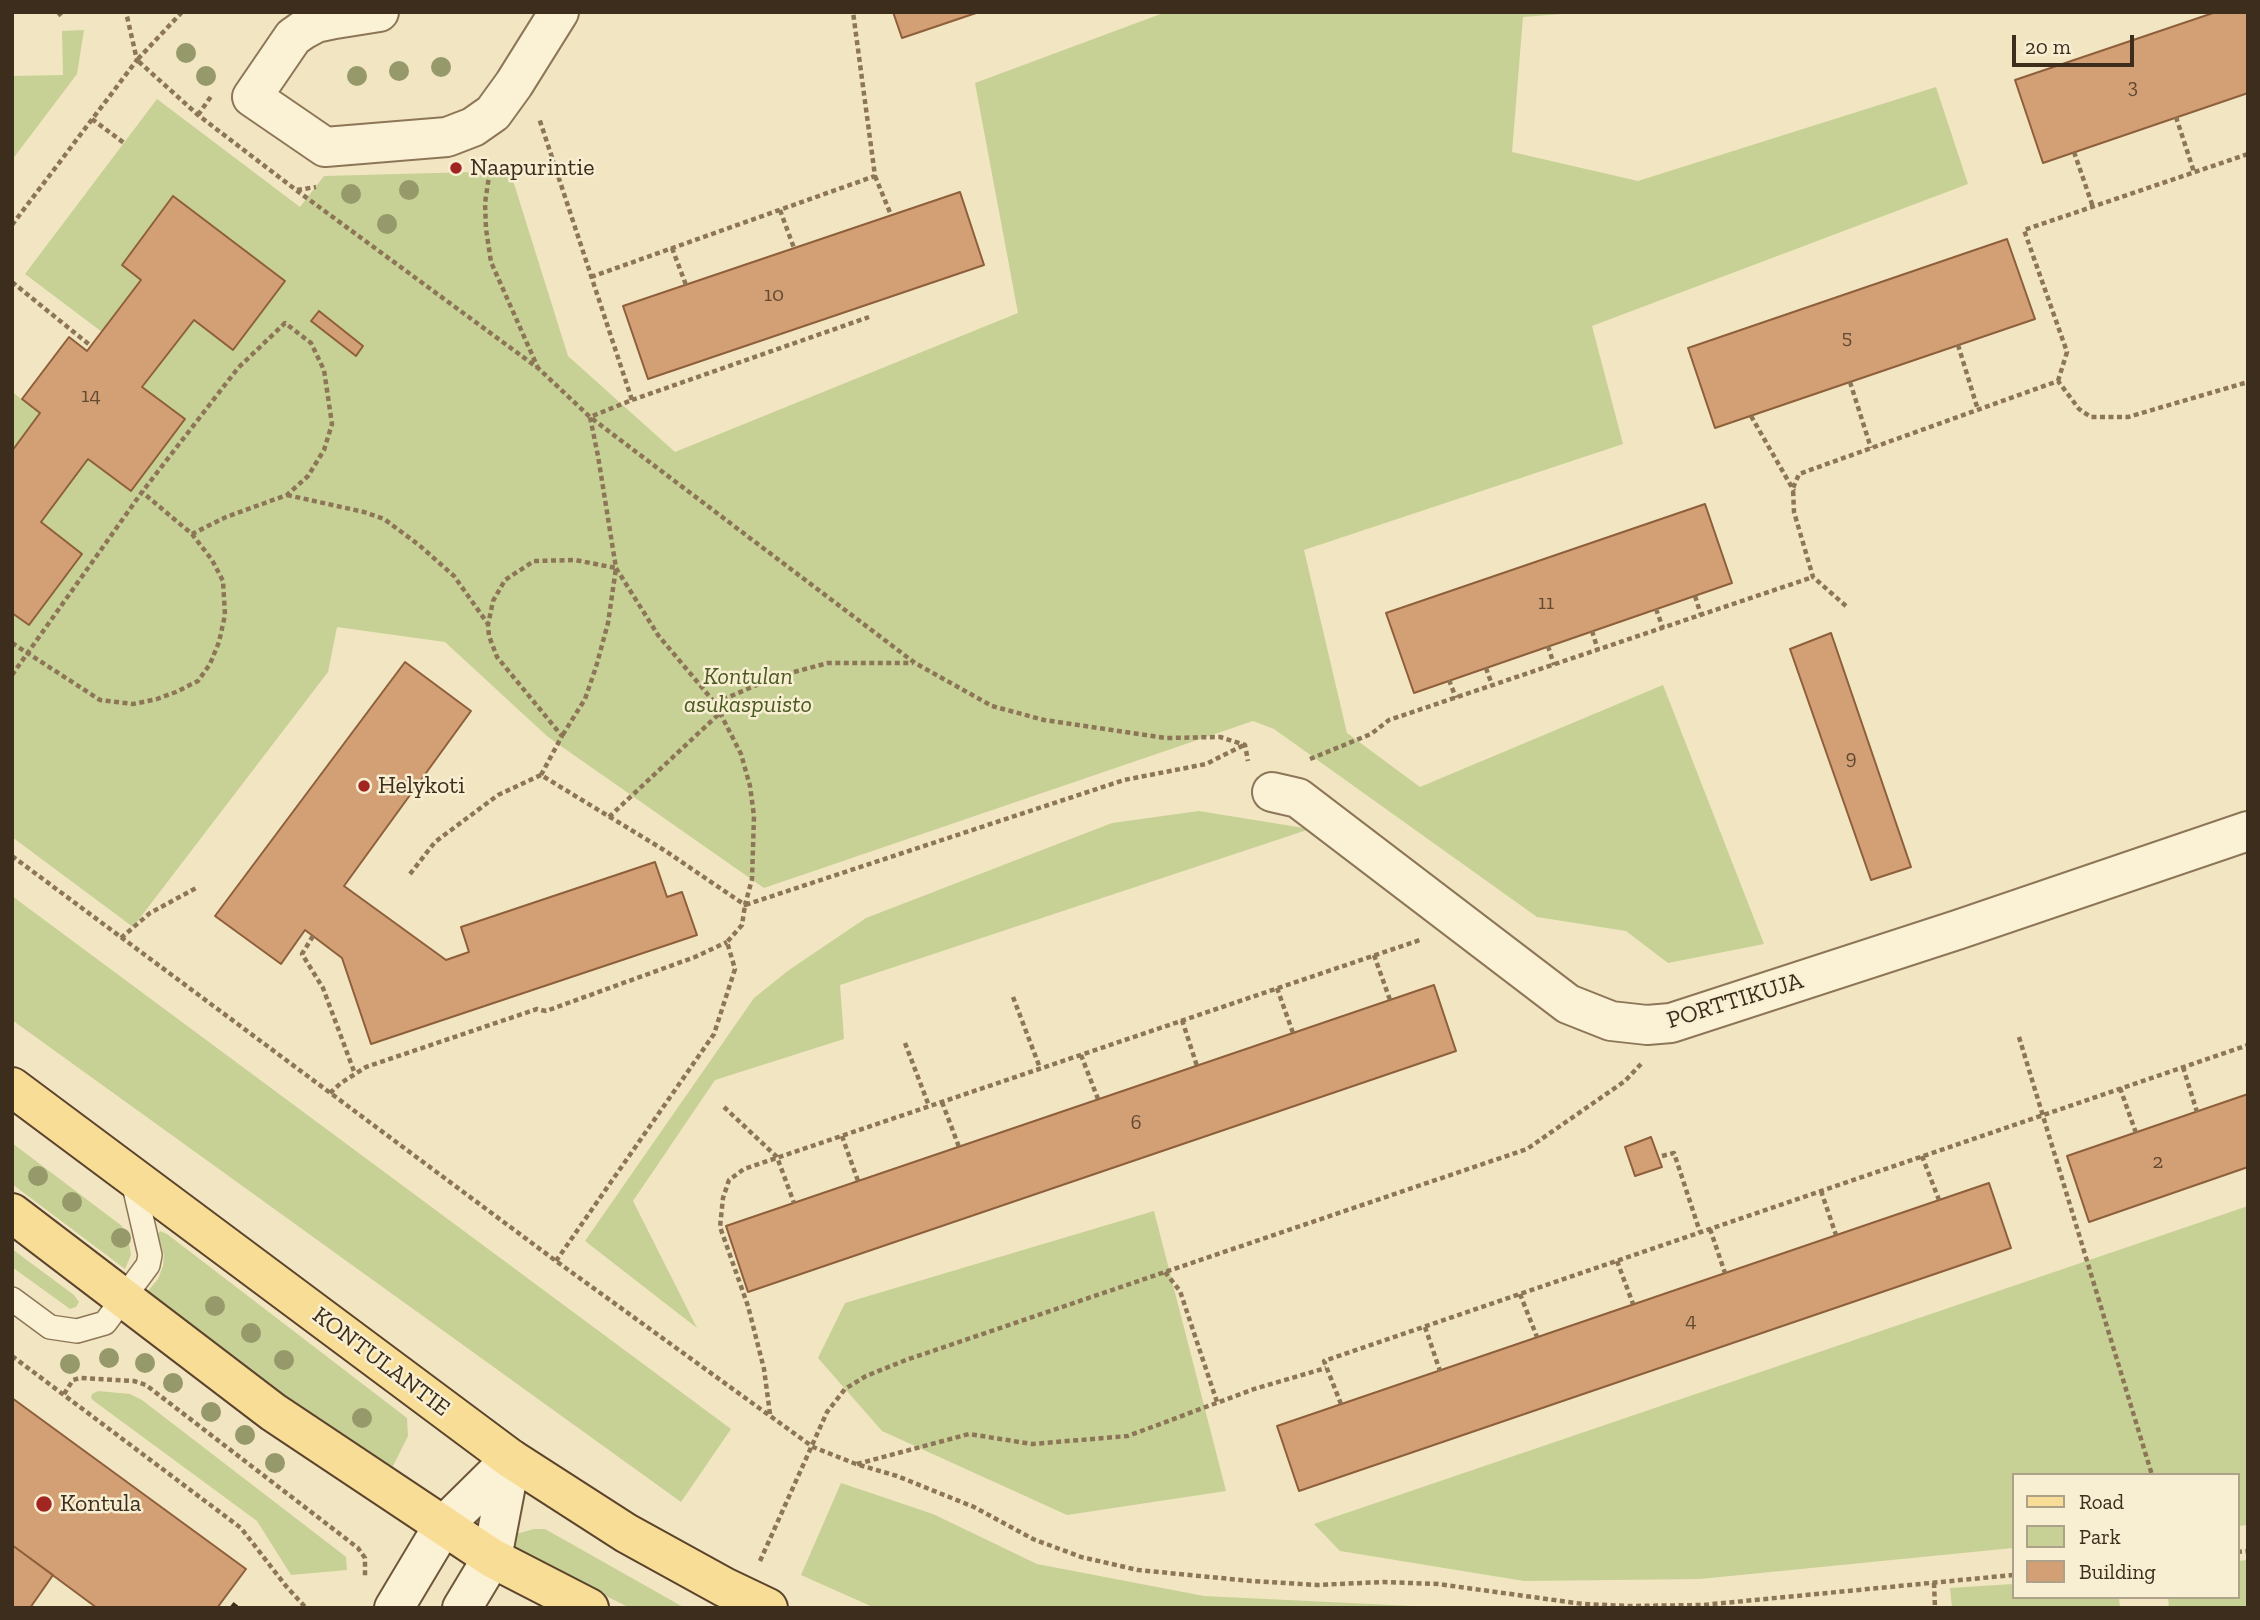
<!DOCTYPE html>
<html>
<head>
<meta charset="utf-8">
<style>
  body { margin:0 }
  #map { position:relative; width:2260px; height:1620px; overflow:hidden; background:#f2e5c2; font-family:"Zilla Slab",serif }
  canvas { display:block }
  .frame { position:absolute; inset:0; border:14px solid #3c2d1d; pointer-events:none }
  .legend { position:absolute; left:2012px; top:1473px; width:228px; height:126px; box-sizing:border-box; background:#f8efd2; border:2px solid #ada18a; margin:0; padding:9px 12px; list-style:none; font-size:21px; color:#3c2d1d }
  .legend li { display:flex; align-items:center; gap:14px; height:35px }
  .legend b { width:35px; border:2px solid #ada18a }
  .scale { position:absolute; left:2012px; top:35px; width:122px; height:32px; box-sizing:border-box; border:4px solid #3c2d1d; border-top:0; padding-left:9px; font-size:21px; line-height:24px; white-space:nowrap; color:#3c2d1d; -webkit-text-stroke:5px #f8efd2; paint-order:stroke }
</style>
</head>
<body>
<div id="map">
<canvas width="2260" height="1620"></canvas>
<div class="frame"></div>
<ul class="legend">
<li><b style="height:9px;background:#f8dd97"></b>Road</li>
<li><b style="height:19px;background:#c7d195"></b>Park</li>
<li><b style="height:19px;background:#d3a075"></b>Building</li>
</ul>
<div class="scale">20 m</div>
</div>
<script>
const context = document.querySelector('canvas').getContext('2d');
context.lineJoin = 'round';
function paint(path, color) { context.fillStyle = color; context.fill(path, 'evenodd'); }
const toPath = rows => new Path2D(rows.map(r => 'M' + r).join(''));
function strokePath(path, color, width, dash) { context.strokeStyle = color; context.lineWidth = width; context.lineCap = dash ? 'butt' : 'round'; context.setLineDash(dash || []); context.stroke(path); }
function write(font, color, halo, rows, align = 'center') {
  context.font = font + ' "Zilla Slab",serif'; context.lineWidth = 5; context.setLineDash([]); context.textBaseline = 'middle'; context.strokeStyle = halo; context.fillStyle = color; for (const [text, x, y, turn = 0] of rows) {
    context.save(); context.translate(x, y); context.rotate((+turn || 0) * Math.PI / 180); context.textAlign = isNaN(turn) ? turn : align; if (halo) context.strokeText(text, 0, 0); context.fillText(text, 0, 0); context.restore();
  }
}
const green = toPath([
  [1166,12,1587,12,1523,17,1512,152,1638,181,1936,87,1968,184,1592,326,1623,444,1304,550,1347,733,1420,787,1663,685,1764,944,1668,963,1626,931,1537,917,1274,729,1253,721,764,888,548,737,445,642,337,627,328,672,133,927,12,837,12,613,29,625,82,555,41,522,194,320,233,350,285,281,173,197,122,265,141,280,102,332,25,274,157,99,300,207,324,176,510,171,568,356,675,452,1018,313,975,83],
  [84,30,77,74,12,160,12,76,63,75,62,31],
  [12,392,40,413,12,451],
  [1199,811,1310,829,840,985,844,1039,715,1080,633,1201,697,1328,585,1241,754,998,789,970,866,918,1112,823],
  [12,896,731,1429,681,1502,12,1020],
  [12,1143,122,1226,129,1243,131,1255,125,1269,12,1184],
  [2248,1206,2248,1525,2237,1526,2237,1475,2013,1475,2013,1548,1700,1579,1524,1581,1340,1551,1314,1524],
  [1154,1211,1226,1491,1067,1515,882,1431,818,1358,845,1303],
  [160,1231,167,1234,407,1418,408,1436,393,1466,387,1471,382,1470,149,1294,148,1291,158,1279,163,1266,164,1255,158,1234],
  [12,1249,74,1295,79,1302,76,1307,70,1309,12,1267],
  [98,1391,130,1394,142,1400,341,1553,346,1557,347,1570,291,1575,257,1521,94,1401,91,1398,92,1394],
  [841,1483,933,1514,1037,1564,1204,1596,1454,1608,875,1608,801,1575],
  [534,1529,545,1529,685,1608,630,1608,510,1548,510,1540,516,1534],
  [2248,1560,2248,1608,2169,1608,2168,1597,2237,1597,2237,1561],
  [2013,1584,2013,1597,2119,1597,2120,1608,1952,1608,1950,1588]
]);
const building = toPath([
  [893,12,979,12,902,38,893,12],
  [2216,12,2248,12,2248,93,2043,163,2015,80,2216,12],
  [960,192,984,265,648,379,623,306,960,192],
  [173,196,285,281,233,350,194,320,142,387,185,419,131,491,88,459,41,522,82,554,29,625,12,613,12,451,40,413,22,399,69,337,87,351,141,280,122,265,173,196],
  [2007,239,2035,319,1715,428,1688,348,2007,239],
  [319,311,363,346,356,356,311,321,319,311],
  [1705,504,1732,583,1414,693,1386,613,1705,504],
  [1831,633,1911,867,1871,880,1790,649,1831,633],
  [405,662,471,711,344,886,446,960,469,952,461,927,655,862,667,897,682,892,697,935,371,1044,342,958,305,930,281,964,215,916,405,662],
  [1434,985,1456,1051,748,1292,726,1226,1434,985],
  [2248,1094,2248,1167,2089,1222,2067,1156,2248,1094],
  [1651,1137,1662,1167,1635,1176,1625,1147,1651,1137],
  [1989,1183,2011,1248,1299,1491,1277,1426,1989,1183],
  [12,1398,246,1569,217,1608,97,1608,12,1545,12,1398],
  [12,1545,53,1575,30,1608,12,1608,12,1545]
]);
const path = toPath([
  [58,12,62,17],
  [182,12,137,60,198,115,296,190,538,368,590,417,915,663,992,706,1044,720,1166,738,1220,737,1245,745,1248,761],
  [198,115,212,95],
  [2176,117,2194,172],
  [92,119,124,143],
  [2074,152,2093,207],
  [491,163,485,203,486,229,491,262,538,368],
  [875,176,891,215],
  [297,190,316,187],
  [780,210,794,248],
  [12,225,137,60,126,12],
  [672,248,686,285],
  [591,277,875,176,853,12],
  [12,282,91,346],
  [1958,345,1978,410],
  [2058,381,2067,352,2024,230,2248,154],
  [1850,382,1871,448],
  [632,400,869,317],
  [1751,416,1794,491],
  [287,495,364,512,384,519,419,545,454,576,488,624],
  [1695,596,1701,615],
  [1846,606,1813,577,1794,512,1793,488,1799,474,2058,381,2079,409,2091,417,2128,417,2248,382],
  [1656,609,1663,628],
  [1592,631,1598,650],
  [12,643,100,700,133,704,157,699,176,692,198,681,210,664,219,642,225,615,223,581,212,560,192,534,142,492],
  [1548,646,1554,665],
  [1486,668,1492,685],
  [12,675,142,492,238,368,285,323,311,343,324,370,332,424,324,450,308,476,287,495,226,517,192,534],
  [1449,680,1456,698],
  [715,703,775,677,828,663,913,663],
  [1310,759,1371,734,1389,720,1813,577],
  [541,775,562,736,497,657,489,636,488,625,493,601,505,580,534,561,575,560,616,568,608,623,596,667,585,699,562,736],
  [609,817,720,713],
  [12,856,556,1261,813,1447,856,1464,897,1476,974,1507,1033,1539,1081,1557,1138,1570,1251,1581,1317,1585,1384,1582,1438,1584,1583,1604,1630,1606,1703,1605,2013,1575],
  [410,874,435,842,498,795,541,775,664,850,745,905,752,879,754,816,750,786,741,754,715,703,658,635,616,568,598,456,590,417,632,400,539,118],
  [313,936,302,954,323,988,355,1074],
  [121,938,150,913,198,887],
  [1374,955,1390,1000],
  [1277,988,1293,1033],
  [1013,997,1040,1068],
  [1182,1020,1197,1066],
  [2019,1037,2152,1475],
  [905,1043,929,1106],
  [1081,1055,1098,1099],
  [2183,1067,2197,1112],
  [2120,1088,2136,1133],
  [330,1093,341,1083,366,1067,537,1009,546,1011,695,957,727,942],
  [942,1102,959,1147],
  [724,1107,777,1157,794,1203],
  [842,1136,858,1181],
  [1662,1156,1674,1153,1700,1232],
  [1922,1156,1939,1200],
  [1821,1191,1836,1235],
  [1710,1229,1725,1273],
  [556,1261,714,1034,735,969,727,942,742,925,745,905,1124,780,1206,764,1244,745],
  [1617,1261,1633,1304],
  [1165,1272,1180,1291,1217,1402],
  [1520,1294,1537,1337],
  [1425,1327,1440,1371],
  [12,1356,241,1528,286,1586,306,1608],
  [64,1394,73,1380,80,1378,134,1381,146,1385,358,1548,365,1558,365,1576],
  [1341,1404,1324,1361,2248,1045],
  [770,1414,764,1369,748,1306,720,1227,723,1198,729,1180,744,1169,1420,940],
  [857,1464,969,1434,1032,1444,1128,1436,1254,1389,1326,1368],
  [2237,1552,2248,1551],
  [760,1561,827,1412,845,1389,866,1376,906,1360,1527,1149,1625,1081,1641,1064],
  [1934,1583,1935,1608]
]);
const service = toPath([
  [12,1299,50,1327,77,1331,105,1323,148,1265,150,1255,132,1177]
]);
const minor = toPath([
  [379,12,335,19,316,23,303,30,293,37,252,97,325,147,447,137,473,127,493,113,514,84,559,12],
  [1272,792,1298,798,1568,1004,1611,1021,1647,1025,1671,1023,1957,930,2248,831]
]);
const secondary = toPath([
  [394,1608,443,1526,511,1459],
  [462,1608,492,1558,511,1459]
]);
const primary = toPath([
  [12,1087,511,1459,626,1533,724,1587,768,1608],
  [12,1213,273,1412,492,1558,589,1608]
]);
const rail = toPath([
  [232,1604,237,1608]
]);
const trees = [
  [186,53],
  [441,67],
  [399,71],
  [206,76],
  [357,76],
  [409,190],
  [351,194],
  [387,224],
  [38,1176],
  [72,1202],
  [121,1238],
  [215,1306],
  [251,1333],
  [109,1358],
  [284,1360],
  [145,1363],
  [70,1364],
  [173,1383],
  [211,1412],
  [362,1418],
  [245,1435],
  [275,1463]
];
const markers = [
  [456,168,7,"#a12622"],
  [364,786,7,"#a12622"],
  [44,1504,9,"#a12622"]
];
const numberNames = [
  ["3",2133,87],
  ["10",774,295],
  ["5",1847,338],
  ["14",91,396],
  ["11",1546,603],
  ["9",1851,758],
  ["6",1136,1123],
  ["2",2158,1162],
  ["4",1691,1321]
];
const poiNames = [
  ["Naapurintie",470,168],
  ["Helykoti",378,786],
  ["Kontula",60,1504]
];
const parkNames = [
  ["Kontulan",748,677],
  ["asukaspuisto",748,705]
];
const streetNames = [
  ["PORTTIKUJA",1735,1001,-17],
  ["KONTULANTIE",381,1362,37]
];
paint(green, '#c7d195');
paint(building, '#d3a075');
strokePath(building, '#8e5f3b', 2);
strokePath(service, '#8d7657', 26);
strokePath(minor, '#8d7657', 42);
strokePath(secondary, '#6f573a', 42);
strokePath(primary, '#5b432c', 42);
strokePath(path, '#8d7657', 4.5, [5, 3.5]);
strokePath(service, '#fbf2d6', 23);
strokePath(minor, '#fbf2d6', 38);
strokePath(secondary, '#fbf2d6', 38);
strokePath(primary, '#f8dd97', 38);
strokePath(rail, '#3c2d1d', 5, [12, 12]);
context.fillStyle = '#96996a';
for (const [x, y] of trees) { context.beginPath(); context.arc(x, y, 10, 0, 2 * Math.PI); context.fill(); }
for (const [x, y, r, color] of markers) { const dot = new Path2D(); dot.arc(x, y, r, 0, 2 * Math.PI); context.fillStyle = color; context.fill(dot); strokePath(dot, '#f8efd2', 2.5); }
write('21px', '#624a33', null, numberNames);
write('24px', '#3c2d1d', '#f8efd2', poiNames, 'left');
write('italic 24px', '#4a5a22', '#f8efd2', parkNames);
write('24px', '#3c2d1d', '#f8efd2', streetNames);
</script>
</body>
</html>
